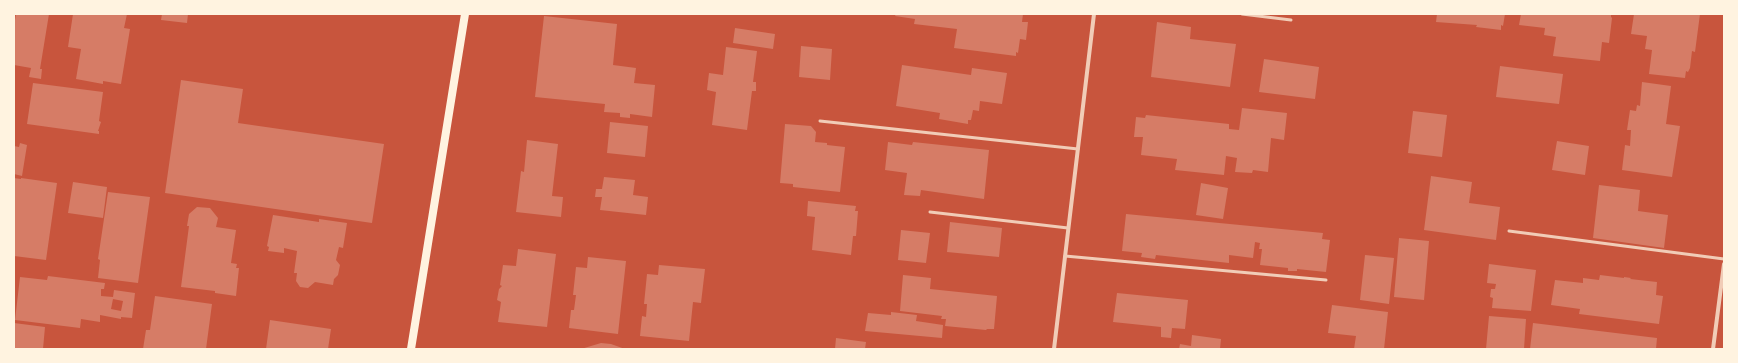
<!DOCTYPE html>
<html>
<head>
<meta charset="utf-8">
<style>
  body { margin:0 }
  #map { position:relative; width:1738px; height:363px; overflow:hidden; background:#c8553d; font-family:"Sofia Sans Condensed",sans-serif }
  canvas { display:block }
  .frame { position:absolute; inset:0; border:15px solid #fff3e0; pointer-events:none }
</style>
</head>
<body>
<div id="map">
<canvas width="1738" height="363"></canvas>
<div class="frame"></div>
</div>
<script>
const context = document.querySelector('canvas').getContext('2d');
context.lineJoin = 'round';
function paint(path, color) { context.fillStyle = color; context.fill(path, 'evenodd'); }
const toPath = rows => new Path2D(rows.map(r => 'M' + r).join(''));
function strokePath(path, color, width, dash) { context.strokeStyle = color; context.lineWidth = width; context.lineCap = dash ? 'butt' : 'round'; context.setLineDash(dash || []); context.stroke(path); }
const building = toPath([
  [16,14,49,14,40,69,42,69,41,79,29,77,31,68,14,65,14,20,15,20],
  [73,14,127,14,124,28,130,29,121,84,103,81,103,84,76,79,81,49,68,47],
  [162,14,188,14,187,23,161,20],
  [896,14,1023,14,1022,22,1028,22,1026,40,1020,39,1018,53,1016,52,1016,56,954,48,957,29,914,24,915,19,895,16],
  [1437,14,1505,14,1503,26,1501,25,1501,30,1476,27,1477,25,1436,22],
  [1521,14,1611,14,1611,17,1612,18,1609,43,1602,42,1600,61,1553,56,1556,37,1544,35,1545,28,1519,25],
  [1634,14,1700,14,1695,52,1692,51,1690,68,1688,72,1686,71,1685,78,1649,74,1652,50,1645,49,1647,36,1631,34],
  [544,16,617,24,613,65,636,68,634,83,655,85,652,117,630,114,630,118,620,117,620,113,604,112,605,104,535,97],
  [1157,22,1191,27,1190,39,1236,44,1230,87,1151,77],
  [735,28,775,34,773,49,733,43],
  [801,46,832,49,830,80,799,77],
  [726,47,757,51,753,82,756,82,756,91,752,91,747,130,712,125,716,92,707,90,709,73,723,75],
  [1264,59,1319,67,1315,99,1259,92],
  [902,65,971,75,972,68,1007,73,1002,104,980,101,979,111,973,110,971,120,968,120,968,124,939,119,940,113,896,106],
  [1500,66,1563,74,1559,104,1496,97],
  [181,80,243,89,238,123,384,144,372,223,165,193],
  [1642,82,1671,86,1666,124,1680,126,1672,177,1622,170,1625,145,1630,146,1631,130,1627,130,1630,110,1636,111,1637,105,1640,106],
  [33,83,103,92,99,121,101,122,98,131,99,131,99,134,27,124],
  [1242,108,1287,113,1284,140,1271,138,1268,172,1253,170,1252,173,1235,172,1237,158,1226,156,1224,175,1175,170,1177,159,1141,155,1143,137,1134,137,1136,117,1145,118,1146,115,1229,124,1229,129,1239,130],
  [1413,111,1447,115,1442,157,1408,153],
  [610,122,648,126,645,157,607,153],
  [785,124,811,126,816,132,815,142,827,143,827,145,845,147,840,192,793,187,793,184,780,183],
  [527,140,558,144,552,196,563,197,561,217,516,212,521,171,524,172],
  [1557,141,1589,146,1585,175,1552,170],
  [888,142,912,145,913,142,989,150,984,199,921,190,920,196,904,195,907,173,885,170],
  [20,143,27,145,22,176,14,174,14,146,19,147],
  [1431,176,1472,182,1469,203,1500,207,1496,240,1424,230],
  [604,177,635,180,633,195,648,197,646,215,600,210,602,197,595,197,596,189,602,189],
  [14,178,21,179,21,178,57,183,46,260,14,256],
  [73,182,107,187,103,218,68,213],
  [1201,183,1228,188,1223,219,1196,215],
  [1599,185,1640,190,1638,211,1668,215,1664,248,1593,238],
  [108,192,150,197,138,283,98,278,100,260,98,259],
  [808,201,856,206,855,211,858,211,856,236,853,236,851,255,812,250,815,217,807,216],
  [197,207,210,208,218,218,216,227,236,230,231,263,237,264,236,268,239,268,236,296,215,293,215,291,181,287,189,226,187,226,189,214],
  [1126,214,1323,233,1322,239,1330,240,1326,272,1297,269,1297,271,1288,271,1288,268,1260,265,1262,249,1259,249,1260,243,1255,242,1253,258,1229,255,1229,263,1156,255,1155,259,1141,257,1142,253,1122,251],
  [273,215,319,222,319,219,347,223,343,248,339,247,336,260,340,265,338,275,334,279,333,285,315,282,308,288,300,287,296,281,297,273,294,273,297,251,284,248,284,253,268,251,269,247,267,246],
  [950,222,1002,228,999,257,947,252],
  [901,230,930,233,926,263,898,260],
  [1399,238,1429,241,1424,300,1394,297],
  [518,249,556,254,547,327,498,322,501,302,497,300,499,289,502,286,500,285,503,265,516,266],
  [1365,255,1394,258,1389,304,1360,300],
  [588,257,626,261,618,334,569,328,571,310,574,310,576,295,573,295,576,267,587,268],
  [1489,264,1536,270,1531,311,1492,308,1493,298,1490,297,1491,289,1495,289,1496,284,1487,283],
  [659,265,705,269,701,303,693,302,689,341,640,336,642,316,646,317,647,304,644,304,647,274,658,275],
  [903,275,931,278,930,289,997,296,994,329,987,329,986,330,945,326,946,319,941,319,942,316,900,311],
  [1600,275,1624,278,1624,277,1631,278,1630,279,1657,282,1656,295,1663,296,1659,324,1579,314,1580,309,1551,305,1555,280,1583,283,1583,278,1599,280],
  [48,276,105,283,104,289,101,289,101,296,113,297,114,290,135,293,132,318,121,317,121,319,100,315,100,322,81,319,80,328,15,320,20,277,47,280],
  [113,299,123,301,121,311,111,309],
  [1117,293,1188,300,1185,329,1172,328,1171,338,1161,337,1161,327,1113,322],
  [155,296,212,304,206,349,143,349,146,330,150,330],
  [1332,305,1388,312,1384,349,1354,349,1356,336,1328,333],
  [891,312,917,315,916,321,943,325,942,338,865,331,868,313,891,315],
  [1489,316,1526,319,1524,349,1486,349],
  [270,320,331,329,328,349,266,349],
  [14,323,45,327,43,349,14,349],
  [1533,323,1657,338,1656,349,1530,349],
  [1192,335,1221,339,1220,349,1179,349,1180,344,1191,346],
  [836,338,866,342,865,349,835,349],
  [601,343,611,344,625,349,581,349]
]);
const service = toPath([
  [1242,14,1291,20],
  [820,121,1078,149],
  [930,212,1068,228],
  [1509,231,1724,259],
  [1065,256,1326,280]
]);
const minor = toPath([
  [1054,349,1094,14],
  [1713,349,1724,264]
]);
const secondary = toPath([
  [411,349,465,14]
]);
paint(building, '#d67c66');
strokePath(service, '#f1ccb7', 3);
strokePath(minor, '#f1ccb7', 4);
strokePath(secondary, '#fff3e0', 8);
</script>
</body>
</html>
